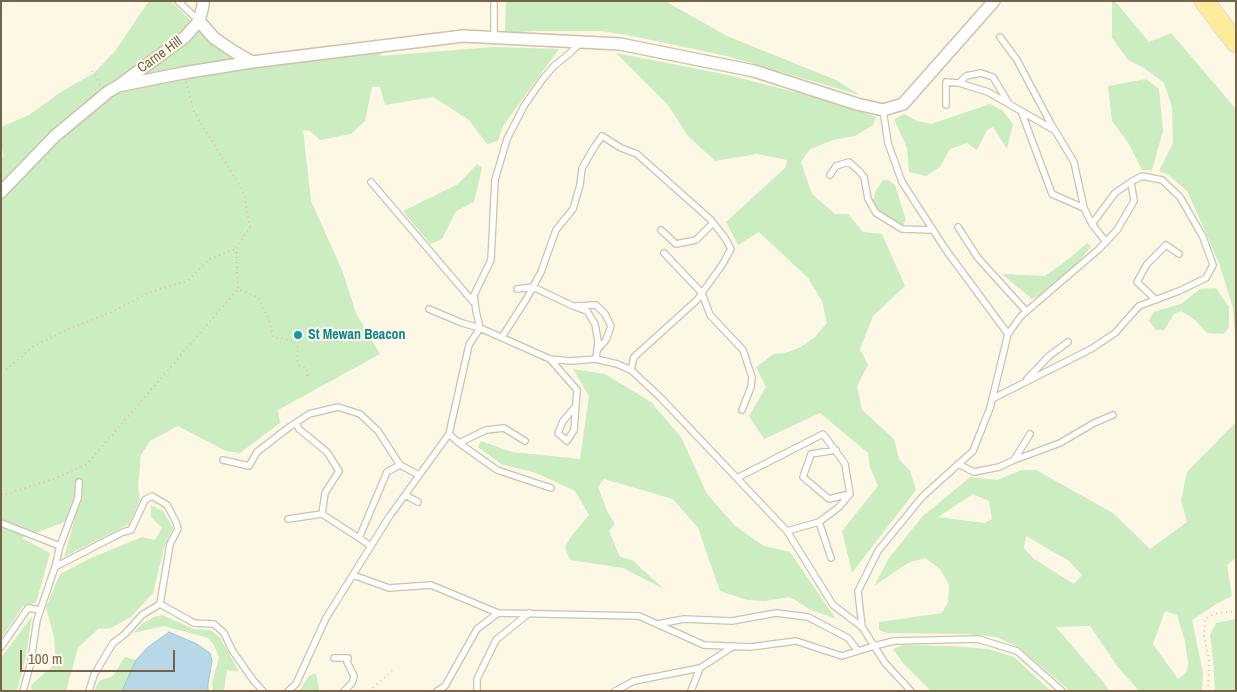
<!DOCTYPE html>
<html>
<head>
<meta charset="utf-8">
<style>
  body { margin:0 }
  #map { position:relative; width:1237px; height:692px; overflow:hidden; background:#fdf8e5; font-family:"Archivo Narrow",sans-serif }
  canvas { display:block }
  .frame { position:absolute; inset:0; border:2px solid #776249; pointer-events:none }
  .scale { position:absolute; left:20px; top:650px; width:155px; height:22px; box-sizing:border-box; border:2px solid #776249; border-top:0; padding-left:6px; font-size:15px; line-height:18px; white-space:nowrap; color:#776249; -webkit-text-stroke:4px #fffbec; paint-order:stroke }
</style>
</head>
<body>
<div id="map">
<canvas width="1237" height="692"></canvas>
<div class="frame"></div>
<div class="scale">100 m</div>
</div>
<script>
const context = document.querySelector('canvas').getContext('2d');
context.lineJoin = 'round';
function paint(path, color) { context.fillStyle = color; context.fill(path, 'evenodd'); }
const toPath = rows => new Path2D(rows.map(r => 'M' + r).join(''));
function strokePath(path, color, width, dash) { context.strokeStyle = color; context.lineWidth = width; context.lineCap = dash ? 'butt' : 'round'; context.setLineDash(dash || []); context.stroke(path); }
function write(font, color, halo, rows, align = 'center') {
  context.font = font + ' "Archivo Narrow",sans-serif'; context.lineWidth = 4; context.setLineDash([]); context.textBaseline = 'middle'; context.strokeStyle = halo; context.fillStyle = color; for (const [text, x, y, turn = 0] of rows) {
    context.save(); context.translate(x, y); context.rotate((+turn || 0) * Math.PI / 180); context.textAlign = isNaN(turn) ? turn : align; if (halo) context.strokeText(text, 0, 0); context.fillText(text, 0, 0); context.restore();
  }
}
const green = toPath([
  [149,1,171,1,189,19,194,26,252,62,393,45,379,56,493,47,559,49,503,126,498,141,487,144,469,120,433,97,385,105,380,87,372,87,365,121,351,134,320,140,310,131,303,130,311,201,342,270,356,313,380,354,278,410,280,423,240,453,226,451,178,426,150,441,141,455,138,486,140,500,129,524,64,557,75,518,22,538,50,553,36,603,23,606,1,639,1,159,4,156,1,146,1,127,29,115,61,92,94,73,115,51],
  [176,68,182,73,119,91,55,135,58,124,100,92,120,78,132,80],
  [506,1,665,1,727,36,836,80,860,95,727,56,627,35,601,31,534,31,505,33],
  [1112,1,1115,1,1149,42,1171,33,1236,109,1236,346,1233,308,1220,266,1203,226,1187,191,1170,176,1159,171,1173,143,1172,107,1164,83,1144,68,1128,60,1112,38],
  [616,53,728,75,834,102,876,117,873,125,855,136,833,140,810,149,801,162,812,194,835,214,848,214,863,232,882,234,905,286,873,316,860,349,868,365,857,386,862,410,894,439,899,459,910,471,916,490,852,573,842,531,878,486,870,467,868,453,820,413,764,439,749,416,766,387,756,367,774,354,785,353,801,347,815,337,827,323,822,301,808,278,759,232,738,245,726,222,786,167,787,160,757,154,715,161,688,136,668,105],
  [1146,79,1159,89,1163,131,1152,170,1142,170,1129,144,1112,121,1108,86],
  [990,104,1002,110,1013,124,1007,149,993,127,987,130,977,150,967,143,950,149,940,167,926,176,909,172,907,148,894,119,904,114,917,121,931,124],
  [477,164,482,168,474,202,456,211,442,239,430,244,403,211,458,184],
  [883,180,888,180,895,185,906,220,903,225,878,212,873,201,876,190],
  [1087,243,1091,246,1076,265,1038,296,1032,299,1002,274,1045,276,1070,258],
  [1216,288,1229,307,1229,327,1224,334,1207,333,1195,320,1181,311,1174,314,1164,330,1156,330,1149,321,1153,312,1181,304,1200,289],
  [573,369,605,374,651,402,681,437,707,494,735,526,764,546,790,552,836,619,811,610,790,597,765,601,747,600,720,591,698,528,673,499,604,479,598,487,607,511,615,524,609,531,620,557,632,560,664,589,623,568,570,560,565,547,572,535,589,515,575,491,536,473,501,464,478,447,481,441,512,452,580,459,589,396],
  [1236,422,1236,558,1227,565,1232,596,1218,603,1192,620,1203,673,1202,691,1139,691,1118,667,1090,626,1056,627,1104,683,1109,691,1070,691,1020,648,996,637,966,634,887,633,879,630,879,622,942,613,948,602,949,585,940,569,925,558,908,563,874,586,889,558,922,517,970,477,997,480,1022,470,1036,470,1113,513,1150,549,1187,522,1181,501,1187,472],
  [973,494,989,501,992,519,984,523,938,517],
  [1026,536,1069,561,1082,575,1074,584,1034,559,1024,548],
  [1165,611,1177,615,1185,641,1188,664,1186,673,1178,679,1153,644],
  [151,505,163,511,173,528,164,548,153,593,131,617,111,628,98,629,78,648,66,691,32,691,31,685,56,663,54,637,46,607,60,574,91,558,142,537,155,540,162,528,151,517],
  [162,615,194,629,211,630,221,639,239,672,227,670,224,691,213,691,212,683,219,657,214,645,208,638,164,626,133,633,143,623,154,617],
  [32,616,26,656,17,691,1,691,1,658],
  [1236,619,1236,691,1215,691,1213,658,1210,635,1216,623],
  [903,645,952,646,988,649,1014,657,1051,691,931,691,903,663,893,649],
  [125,657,136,660,122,691,94,691,99,681,113,676],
  [316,673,319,689,318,691,299,691,309,676]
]);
const water = toPath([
  [169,632,197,644,210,653,212,661,208,684,208,691,122,691,136,660,148,647,169,632]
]);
const path = toPath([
  [92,71,101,86],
  [186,82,194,112,244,193,250,227,236,249,238,289,259,298,268,318,274,338,282,338,289,341,293,340,299,349,297,353,297,360,300,366,306,368,308,374,306,379],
  [1,370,7,369,34,346,71,328,112,312,150,292,187,281,211,258,236,249],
  [1,496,56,478,87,464,238,289],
  [369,691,392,671],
  [1208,691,1209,660,1204,635,1205,619,1214,614,1236,611]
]);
const lane = toPath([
  [178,1,199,21],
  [494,1,494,38],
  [1000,37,1017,60,1051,124,1074,162,1084,208,1092,224],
  [581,42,570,53,554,66,542,80,524,106,507,139,495,180,491,260,474,295,476,311,480,328,550,359,571,361,596,359,617,364,631,370,660,397,787,531,833,605,862,627],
  [1009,104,993,77,981,73,966,76,959,83,988,92,1054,130],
  [946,105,946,82,959,83],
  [883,110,888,143,902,182,946,250,1008,334],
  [1021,111,1052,194,1084,208],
  [830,175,836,166,849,162,859,171,864,177,868,199,876,213,902,229,932,230],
  [371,182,475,304],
  [958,227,978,258,1026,311],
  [661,230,676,244,696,240,713,223],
  [1106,242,1092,224,1115,193,1131,182],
  [664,253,702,293,710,315,743,350,752,377,751,387,742,410],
  [517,289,533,287,573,306,587,311,595,324,598,341,596,359],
  [1156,300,1137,282,1147,264,1166,245,1179,254],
  [576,306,596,305,605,314,611,326,606,340,598,349],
  [502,337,527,298,541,272,556,230,573,209,580,185,582,168,595,146,602,136,621,148,637,154,711,220,725,238,731,249,722,265,697,300,634,357,631,370],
  [550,359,577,390,574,430,567,441,558,433,563,421,575,407],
  [1027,379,1049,356,1068,342],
  [296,423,299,429,327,452,339,471,325,493,322,514],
  [449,434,459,443,486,430,504,428,525,441],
  [459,443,497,470,551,488],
  [836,450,811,454,803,477,829,499,850,494],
  [223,460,249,466,257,452,288,428,309,414,338,407,360,414,378,431,400,465,419,475],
  [1014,460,1030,434],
  [958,464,974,472,999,467,1014,460,1060,443,1094,423,1113,415],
  [737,478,823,434,845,464,850,494,839,507,819,522,831,558],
  [405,495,418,502],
  [288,519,322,514,359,538],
  [1,523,60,546],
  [787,531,819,522],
  [371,546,359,538,387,472,400,465],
  [55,567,60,546,78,498,79,482],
  [353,575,389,588,431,585,498,613],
  [658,624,684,619,732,621,776,613,808,617,848,638,858,651],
  [1,647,28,608,40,610],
  [334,658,348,658,347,662,354,676,352,683,344,691],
  [23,691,30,666,37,620,55,567,123,532,131,530,145,500,152,496,167,505,176,522,178,529,170,544,160,604],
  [89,691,94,675,113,643,125,634,142,615,160,604,194,623,214,624,224,633,232,650,253,680,263,691],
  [288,691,296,684,326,618,389,517,449,434,469,345,480,328,462,323,429,309],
  [437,691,445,686,477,629,498,613,639,616,704,645,750,647,796,641,842,656,874,646,894,641,978,639,1017,651,1062,691],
  [477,691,477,679,496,640,529,613],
  [615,691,634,681,700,668,734,646],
  [691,691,700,668],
  [911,691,885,663,862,627,858,591,878,551,922,497,973,451,990,408,1008,334,1021,316,1099,249,1117,230,1134,201,1131,182,1142,176,1162,180,1180,197,1203,237,1213,265,1206,278,1179,291,1139,306,1115,333,1091,349,992,399]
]);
const street = toPath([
  [199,21,214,38,233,51,252,62],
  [121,84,185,37,199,21,203,6,203,1],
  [1,192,55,136,108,92,118,86,183,73,252,62,463,36,620,44,754,71,857,104,883,110,903,104,994,1]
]);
const primary = toPath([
  [1204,1,1236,43]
]);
const markers = [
  [298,335,5,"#0f9aa8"]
];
const streetNames = [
  ["Carne Hill",160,55,-36]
];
const cultureNames = [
  ["St Mewan Beacon",308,335]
];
paint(green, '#ccecc2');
paint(water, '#b8d8e8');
strokePath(water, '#9ec6da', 1);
strokePath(lane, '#cfc1ab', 8);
strokePath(street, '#cfc1ab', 14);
strokePath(primary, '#ded9d3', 21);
strokePath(path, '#d9c09e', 2, [1, 4]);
strokePath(lane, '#fff', 5.5);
strokePath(street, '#fff', 11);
strokePath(primary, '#feec9b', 19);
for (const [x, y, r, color] of markers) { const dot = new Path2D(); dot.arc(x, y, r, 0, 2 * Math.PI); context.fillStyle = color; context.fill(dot); strokePath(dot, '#fffbec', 2); }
write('14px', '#776249', '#fffbec', streetNames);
write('bold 14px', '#0d838f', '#fffbec', cultureNames, 'left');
</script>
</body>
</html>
